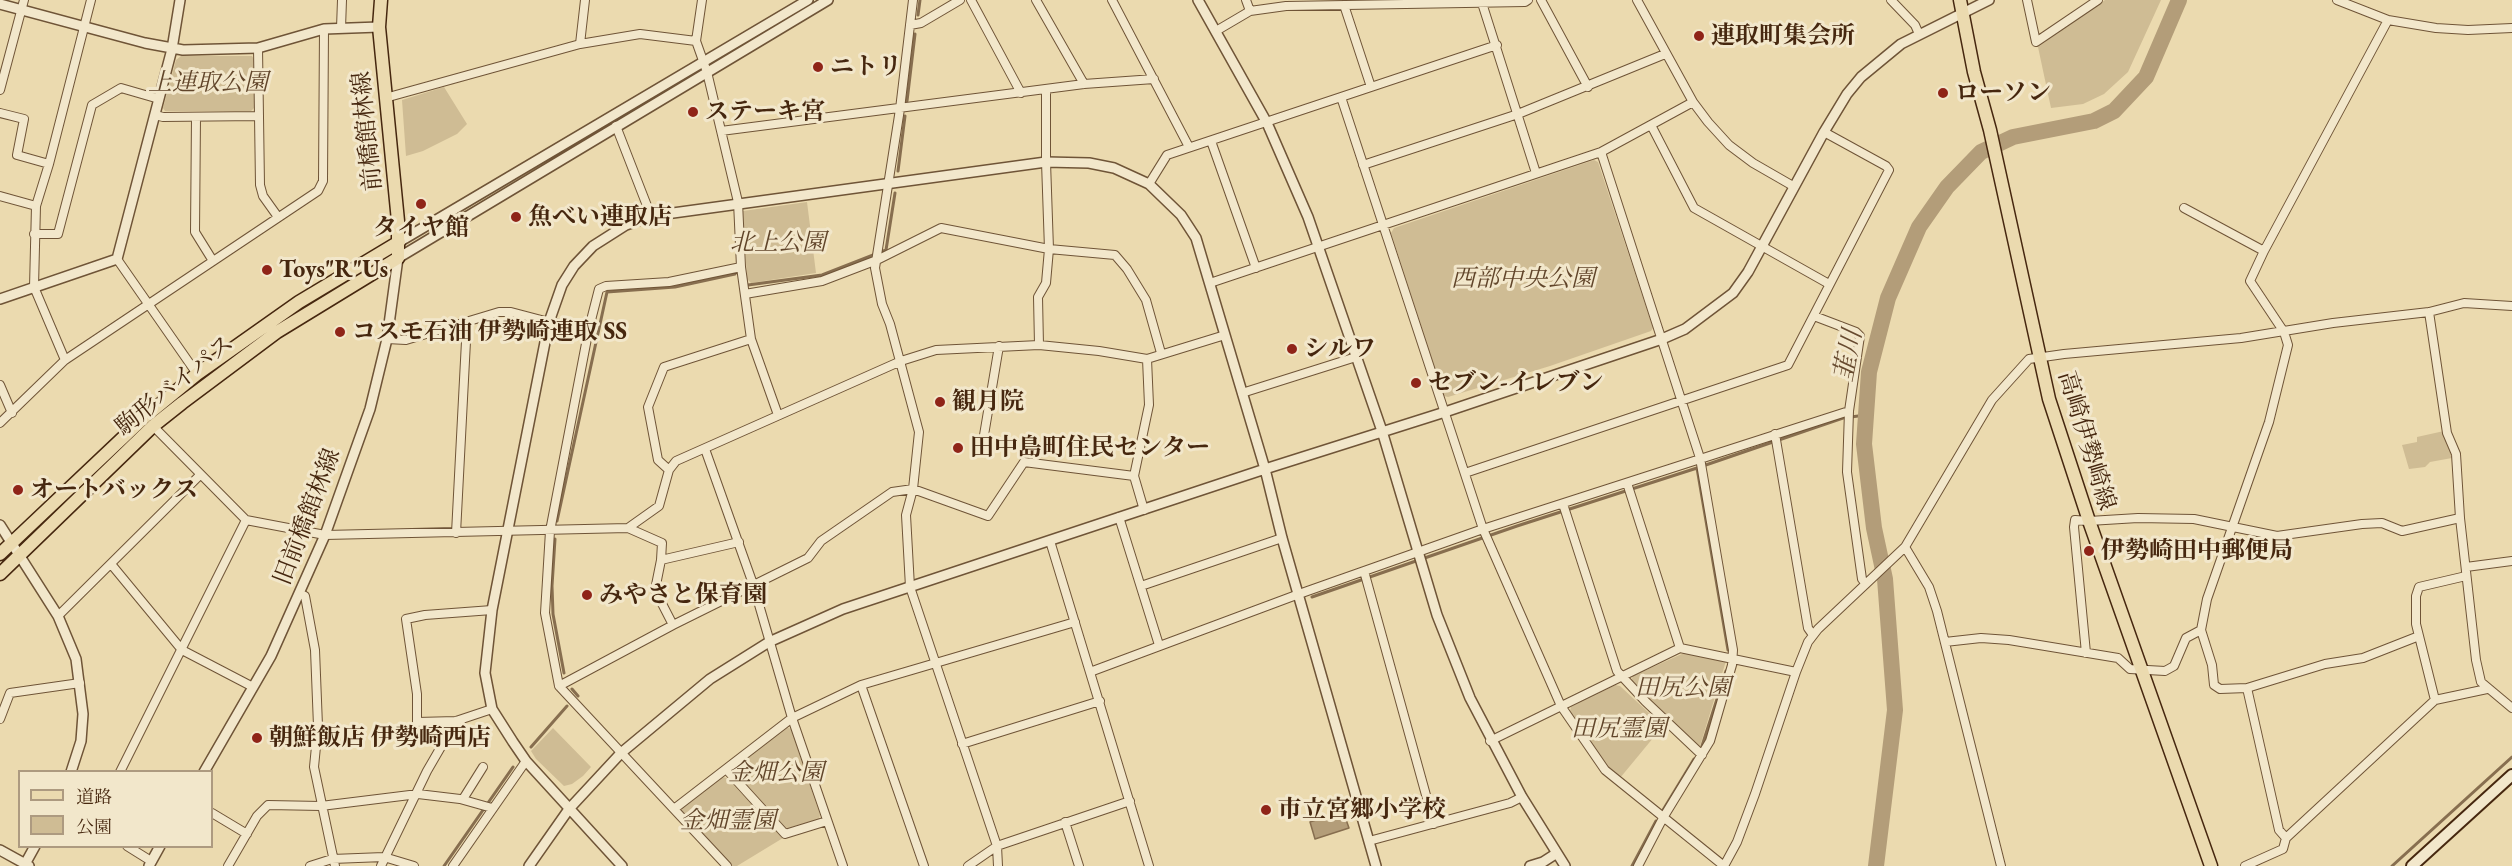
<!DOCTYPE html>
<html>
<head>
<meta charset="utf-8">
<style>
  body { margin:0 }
  #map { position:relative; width:2512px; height:866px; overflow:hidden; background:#ebdaaf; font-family:"EB Garamond","Noto Serif JP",serif }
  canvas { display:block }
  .legend { position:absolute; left:18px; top:770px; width:195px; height:78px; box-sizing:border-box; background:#f2e7cb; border:2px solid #ad9a80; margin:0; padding:8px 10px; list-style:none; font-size:18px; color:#46270f }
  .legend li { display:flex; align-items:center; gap:12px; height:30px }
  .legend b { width:30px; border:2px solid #ad9a80 }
</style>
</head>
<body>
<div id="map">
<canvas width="2512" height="866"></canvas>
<ul class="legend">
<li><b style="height:8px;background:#ebdaaf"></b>道路</li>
<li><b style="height:16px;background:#cfbc94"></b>公園</li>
</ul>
</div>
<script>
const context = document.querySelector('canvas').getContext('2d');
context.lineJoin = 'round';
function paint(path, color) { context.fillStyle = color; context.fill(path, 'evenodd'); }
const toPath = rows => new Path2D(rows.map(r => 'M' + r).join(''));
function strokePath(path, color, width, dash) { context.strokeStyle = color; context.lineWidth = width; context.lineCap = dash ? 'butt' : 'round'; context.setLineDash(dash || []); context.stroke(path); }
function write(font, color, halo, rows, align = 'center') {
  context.font = font + ' "EB Garamond","Noto Serif JP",serif'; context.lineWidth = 6; context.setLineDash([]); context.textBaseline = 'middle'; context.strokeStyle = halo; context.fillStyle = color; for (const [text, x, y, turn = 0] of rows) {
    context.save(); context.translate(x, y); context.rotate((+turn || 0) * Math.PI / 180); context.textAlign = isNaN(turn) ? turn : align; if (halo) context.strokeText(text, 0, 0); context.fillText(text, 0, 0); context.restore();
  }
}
const green = toPath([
  [2105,0,2161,0,2128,72,2104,94,2083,104,2051,108,2038,47],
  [181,56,252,56,254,59,254,108,251,111,165,111,163,108,176,60],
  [444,87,467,124,457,134,423,151,406,156,402,100],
  [1594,160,1598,162,1653,328,1651,331,1550,366,1448,397,1444,396,1391,233,1394,228],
  [807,202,816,273,751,283,747,279,743,211],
  [2444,431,2452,458,2430,462,2425,467,2409,469,2402,445,2417,442,2417,437],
  [1684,653,1726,661,1700,746,1696,745,1630,682,1633,676],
  [1615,685,1620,686,1663,726,1620,778,1608,768,1570,711,1571,707],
  [787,727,791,729,820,815,819,819,785,829,734,772,735,768],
  [553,728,591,767,583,776,572,784,564,786,536,759,531,751],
  [722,777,727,778,783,838,737,866,732,866,682,813,681,808]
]);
const water = toPath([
  [1343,811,1349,828,1315,839,1310,822,1343,811]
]);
const stream = toPath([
  [918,15,920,0],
  [907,101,915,34],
  [898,171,905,116],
  [748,285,822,275,886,250,895,193],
  [557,521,607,292,675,287,735,274],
  [555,539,552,586,553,614,564,673],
  [1312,597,1517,526,1697,468],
  [1728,650,1697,468,1843,418,1866,415],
  [572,689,578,696],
  [1702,746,1726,671],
  [531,747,567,706],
  [1663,810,1694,759],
  [444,866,513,767],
  [1632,866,1656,821],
  [2392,866,2512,757]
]);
const river = toPath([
  [1876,866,1895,710,1885,579,1874,528,1864,444,1869,372,1888,298,1919,227,1947,187,1981,152,2013,137,2094,121,2114,111,2146,77,2179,0]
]);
const minor = toPath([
  [913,0,900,109,875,268,882,304,890,324,919,432,913,489,906,515,910,587,997,846,998,866],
  [971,0,1021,93],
  [1036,0,1084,84],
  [1112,0,1189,147],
  [1246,0,1250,11],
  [1541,0,1588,87],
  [1637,0,1693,102,1708,122,1729,145,1753,163,1793,186],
  [1891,0,1915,25,1919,34],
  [2027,0,2036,42,2098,0],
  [2337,0,2388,20,2436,28,2468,30,2512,28],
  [1482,3,1536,173],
  [1344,5,1371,87],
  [910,25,921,23,960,0],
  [341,28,342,0],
  [1216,31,1250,11,1286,6,1525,2,1528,0],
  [580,44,585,0],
  [258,48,260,185,263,196,278,217],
  [0,90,24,0],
  [1341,97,1483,529,1561,706,1605,770,1724,866],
  [385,98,580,44,640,34,696,41],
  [0,113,24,119,17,155,49,164],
  [155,115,163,117,259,116],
  [196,117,195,232,213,261],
  [1651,125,1694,208,1829,284],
  [616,126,651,216],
  [721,131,1084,84,1154,79],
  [1211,141,1256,268],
  [1601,152,1700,458,1733,650,1732,665,1710,741,1663,818,1638,866],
  [1363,165,1518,114,1665,54],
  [1149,184,1167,155,1497,45],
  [0,196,36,206],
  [2184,208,2264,251],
  [34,234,58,234,92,105,121,88,159,99],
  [117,259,197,374],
  [1210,283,1601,152,1693,102],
  [745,294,822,281,877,260,941,228,1049,249,1115,255,1127,269,1146,300,1161,353],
  [2429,312,2447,433,2456,454,2460,518,2476,660,2481,682,2512,708],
  [1814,316,1856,332,1860,336,1849,411,1847,472,1862,579,1866,584],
  [387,339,406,340,499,312,511,312,549,322,589,328],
  [751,339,778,415],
  [1039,345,1038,297,1046,283,1049,249,1046,162,1046,89],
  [65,360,34,287,36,206,49,164,91,0],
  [0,385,12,413],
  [1242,393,1356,357],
  [0,423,65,360,318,191,323,181,324,29],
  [153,426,246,520,325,535,628,528,662,543,661,560,655,590,673,625],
  [1775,434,1808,628,1813,635],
  [982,447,999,346],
  [705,449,753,584,792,718,843,866],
  [669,470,658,460,648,407,664,367,751,339,741,267,738,202,707,72,696,41,702,0],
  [1465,473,1788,365,1889,170,1886,166,1824,132],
  [1627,483,1680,648],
  [1563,504,1617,671,1645,701,1702,755],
  [1144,510,1134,476,1149,405,1147,359],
  [1119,517,1159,645],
  [628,528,659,506,669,470,676,461,901,361,936,350,1039,345,1099,351,1147,359,1225,335],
  [456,533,467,322],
  [1050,541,1149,866],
  [1905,547,1929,587,1937,611,2001,866],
  [661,560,739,542],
  [111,564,182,650,253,687],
  [2466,567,2512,561],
  [1364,571,1434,824],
  [1141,586,1282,538],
  [300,594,305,596,315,650,318,726,314,767,335,866],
  [492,610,425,615,406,619,417,694,417,722,456,721,492,709],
  [58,616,200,475],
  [2419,636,2435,700],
  [1945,642,1981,638,2009,640,2118,658,2130,669,2165,671,2174,666,2186,638,2201,630],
  [2086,653,2074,527,2075,520,2089,521,2138,518,2194,519,2277,536,2362,524,2382,523,2402,531,2460,518],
  [1090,672,1299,594,1483,529,1849,411],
  [861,685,924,866],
  [559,686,673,625,808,558,821,541,892,492,913,489,988,516,1024,462,1134,476],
  [2247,688,2325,664,2363,658,2419,636,2416,624,2416,596,2419,587,2466,576],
  [0,719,10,693,80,683],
  [1490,741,1680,648,1796,672],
  [962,744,1100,701],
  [726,769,785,834,827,821],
  [120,772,246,520],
  [463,799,483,767],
  [674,809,792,718,861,685,1075,622],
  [212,813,247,834],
  [1065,822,1079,866],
  [2286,838,2279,830,2247,688,2220,689,2214,685,2212,665,2201,630,2207,599,2269,422,2288,345,2284,332,2250,281,2264,251,2388,20],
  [1369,841,1510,803,1522,797],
  [127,846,151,861],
  [228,866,257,816,268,805,321,806,418,794,460,799,492,808],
  [310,866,332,859,384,857,414,866],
  [381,866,427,771,456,721],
  [453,866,526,761],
  [727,866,559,686,545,613,550,531,589,328,599,289,606,286,669,282,741,267],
  [968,866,997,846,1130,801],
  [1724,866,1737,842,1755,794,1796,672,1808,642,1818,629,1905,547,1992,400,2029,359,2064,354,2241,338,2333,323,2429,312,2464,303,2512,306],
  [2245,866,2283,849,2286,838,2435,700,2487,689]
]);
const tertiary = toPath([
  [1198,0,1267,123,1308,217,1382,431,1437,615,1470,698,1522,797,1565,866],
  [0,4,145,43,183,50,258,48,324,29,379,27],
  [399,242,808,0],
  [0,299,117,259,172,49,180,0],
  [0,525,58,616,76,659,83,714,81,741,71,772],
  [204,772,271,656,325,535,370,409,387,339,398,258,828,0],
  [0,850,29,866],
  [24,866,35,846],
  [149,866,160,846],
  [529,866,569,809,621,753,710,679,769,642,843,609,1265,469,1445,412,1662,339,1685,329,1733,293,1748,272,1824,132,1847,94,1861,77,1901,44,1989,0],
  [622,866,526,761,513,742,492,709,485,673,492,610,549,322,562,285,574,266,593,246,626,225,651,216,1046,162,1089,163,1114,168,1149,184,1181,215,1196,238,1265,469,1282,538,1376,866],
  [1530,866,1543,862,1557,853]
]);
const secondary = toPath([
  [2412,866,2512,775]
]);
const primary = toPath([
  [1960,0,1974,72,1990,130,2049,399,2089,521,2211,866],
  [0,554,147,415,197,374,299,302,399,242],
  [0,574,153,426,182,403,277,332,398,258,398,221,379,27,381,0]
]);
const markers = [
  [1699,36,6,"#8f2418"],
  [818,67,6,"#8f2418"],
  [1943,93,6,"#8f2418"],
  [693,112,6,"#8f2418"],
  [421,204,6,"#8f2418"],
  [516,217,6,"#8f2418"],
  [267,270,6,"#8f2418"],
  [340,332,6,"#8f2418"],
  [1292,349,6,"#8f2418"],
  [1416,383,6,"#8f2418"],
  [940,402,6,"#8f2418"],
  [958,448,6,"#8f2418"],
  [18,490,6,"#8f2418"],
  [2089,551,6,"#8f2418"],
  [587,595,6,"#8f2418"],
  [257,738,6,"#8f2418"],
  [1266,810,6,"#8f2418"]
];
const poiNames = [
  ["連取町集会所",1711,36],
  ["ニトリ",830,67],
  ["ローソン",1955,93],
  ["ステーキ宮",705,112],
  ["魚べい連取店",528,217],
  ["タイヤ館",421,228,"center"],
  ["Toys\"R\"Us",279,270],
  ["コスモ石油 伊勢崎連取 SS",352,332],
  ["シルワ",1304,349],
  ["セブン-イレブン",1428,383],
  ["観月院",952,402],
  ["田中島町住民センター",970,448],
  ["オートバックス",30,490],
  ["伊勢崎田中郵便局",2101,551],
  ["みやさと保育園",599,595],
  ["朝鮮飯店 伊勢崎西店",269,738],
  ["市立宮郷小学校",1278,810]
];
const parkNames = [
  ["上連取公園",208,83],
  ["北上公園",778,243],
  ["西部中央公園",1523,279],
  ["田尻公園",1683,688],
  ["田尻霊園",1619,729],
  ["金畑公園",776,773],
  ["金畑霊園",728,821]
];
const streetNames = [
  ["前橋館林線",368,131,-96],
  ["駒形バイパス",175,386,-39],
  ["高崎伊勢崎線",2086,441,73],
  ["旧前橋館林線",308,517,-69]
];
const waterNames = [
  ["韮川",1849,356,-79]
];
paint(green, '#cfbc94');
paint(water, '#b39d79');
strokePath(water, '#876e4f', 1.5);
strokePath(stream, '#876e4f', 3);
strokePath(river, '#b39d79', 16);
strokePath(minor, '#6f5437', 10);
strokePath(tertiary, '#6f5437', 12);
strokePath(secondary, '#46270f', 14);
strokePath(primary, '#46270f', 15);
strokePath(minor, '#f2e7cb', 8);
strokePath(tertiary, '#f2e7cb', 9);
strokePath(secondary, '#f2e7cb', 10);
strokePath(primary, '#ebdaaf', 12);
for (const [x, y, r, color] of markers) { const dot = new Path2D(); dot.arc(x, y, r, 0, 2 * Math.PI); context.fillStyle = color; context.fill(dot); strokePath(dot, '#f2e7cb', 2); }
write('bold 24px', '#46270f', '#f2e7cb', poiNames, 'left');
write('italic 24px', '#61452a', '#f2e7cb', parkNames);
write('24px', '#46270f', '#f2e7cb', streetNames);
write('italic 26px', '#674a2f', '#f2e7cb', waterNames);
</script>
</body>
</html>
